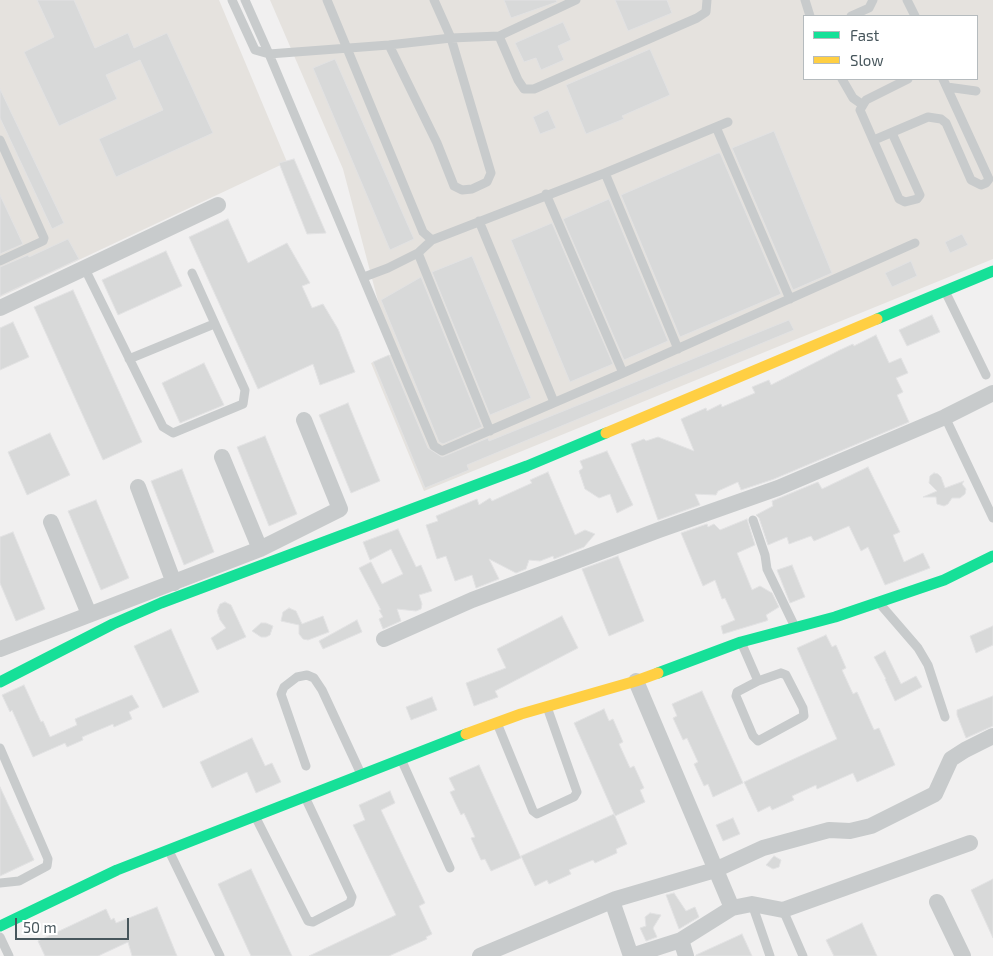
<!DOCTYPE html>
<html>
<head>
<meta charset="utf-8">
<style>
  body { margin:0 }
  #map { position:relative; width:993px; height:956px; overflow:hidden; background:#f1f0f0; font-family:"Exo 2",sans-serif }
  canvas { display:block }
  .legend { position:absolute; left:803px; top:15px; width:175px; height:65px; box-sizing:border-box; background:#fff; border:1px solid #b5bbbe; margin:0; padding:6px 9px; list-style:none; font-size:15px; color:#47565c }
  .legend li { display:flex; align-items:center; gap:10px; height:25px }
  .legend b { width:25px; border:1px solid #b5bbbe }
  .scale { position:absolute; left:15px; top:918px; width:114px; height:22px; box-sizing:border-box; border:2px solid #47565c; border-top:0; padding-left:6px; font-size:15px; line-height:18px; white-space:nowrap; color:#47565c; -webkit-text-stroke:4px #fff; paint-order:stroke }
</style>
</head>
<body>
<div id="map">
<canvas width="993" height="956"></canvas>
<ul class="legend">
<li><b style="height:6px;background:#16e098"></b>Fast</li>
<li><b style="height:6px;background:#ffcf43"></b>Slow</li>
</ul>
<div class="scale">50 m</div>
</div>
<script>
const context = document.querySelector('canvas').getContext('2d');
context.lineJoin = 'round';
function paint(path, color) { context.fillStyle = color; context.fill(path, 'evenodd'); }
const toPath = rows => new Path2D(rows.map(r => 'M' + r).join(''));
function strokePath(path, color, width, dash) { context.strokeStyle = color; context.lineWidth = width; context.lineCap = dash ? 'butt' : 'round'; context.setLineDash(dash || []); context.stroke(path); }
const commercial = toPath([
  [0,0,219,0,287,162,0,297],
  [270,0,993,0,993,259,424,491,371,363,392,354,343,169],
  [804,16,977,16,977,79,804,79]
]);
const building = toPath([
  [37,0,74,0,95,48,128,33,134,48,167,33,213,133,116,177,99,139,163,110,140,60,106,75,117,99,59,126,24,52,54,37,37,0],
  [504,0,556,0,557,2,511,18,504,0],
  [615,0,667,0,672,13,628,31,615,0],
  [563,22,571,40,558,46,564,60,541,70,536,58,524,62,515,43,563,22],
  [650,49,670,95,622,116,624,119,586,134,566,85,650,49],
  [335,59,414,239,390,250,313,68,335,59],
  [0,89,64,223,52,229,0,118,0,89],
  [548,110,556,128,540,134,533,117,548,110],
  [774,131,832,273,793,290,732,148,774,131],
  [718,153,720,153,781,294,680,337,621,195,718,153],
  [294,159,326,233,307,234,279,163,294,159],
  [0,195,23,244,0,254,0,195],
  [609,199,668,341,624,360,563,219,609,199],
  [228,219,248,263,287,243,310,283,302,286,312,308,323,304,338,329,355,372,320,385,313,364,258,389,189,237,228,219],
  [552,223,613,364,570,382,511,240,552,223],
  [962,234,968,245,950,253,945,242,962,234],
  [68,239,79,259,0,296,0,267,28,255,29,257,68,239],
  [166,251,182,286,118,315,102,280,166,251],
  [472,256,531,398,490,415,432,272,472,256],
  [911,261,917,276,892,287,885,273,911,261],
  [421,277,482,427,443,444,439,442,381,300,421,277],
  [73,290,142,442,103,460,34,307,73,290],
  [932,315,940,332,907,346,899,330,932,315],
  [789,320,794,330,467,465,469,470,425,488,373,362,389,355,428,448,442,457,488,438,489,441,789,320],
  [13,322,29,357,0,370,0,328,13,322],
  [876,335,889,363,901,358,908,373,896,378,903,392,897,395,909,422,774,479,741,490,738,482,718,491,716,495,695,494,700,505,658,520,631,444,644,439,646,441,658,437,694,451,681,419,706,408,707,411,721,404,722,407,755,393,752,387,769,380,771,385,840,350,853,344,854,346,876,335],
  [204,363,224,405,180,423,162,383,204,363],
  [348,403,380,481,351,493,319,415,348,403],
  [50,433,70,475,27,495,8,452,50,433],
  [265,436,297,514,269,526,237,447,265,436],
  [607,451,633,505,617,513,610,494,599,498,585,489,579,471,583,468,580,461,607,451],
  [868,467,900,532,893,535,904,562,923,553,930,568,885,585,868,547,861,551,849,526,814,541,811,536,789,544,787,537,768,545,759,518,756,515,773,506,772,501,818,482,822,489,868,467],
  [182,469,214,552,184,565,151,481,182,469],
  [548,472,575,535,585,530,595,534,584,547,554,559,553,556,540,561,529,560,526,569,516,573,489,559,499,579,476,588,472,575,455,581,446,556,437,559,426,525,438,521,436,516,477,499,479,505,490,498,492,501,532,483,530,480,548,472],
  [934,473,938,474,941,477,945,488,964,481,962,484,966,489,965,494,960,498,952,498,948,504,944,506,937,504,936,497,923,497,937,491,929,483,930,476,934,473],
  [96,500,129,578,101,590,68,511,96,500],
  [747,519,755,545,737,553,752,590,760,586,772,593,779,607,766,615,768,620,766,621,723,634,721,626,735,620,725,598,722,599,715,580,703,586,681,533,707,524,708,527,714,524,720,530,747,519],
  [398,529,416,567,421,565,432,591,419,595,422,604,421,609,416,611,397,609,401,621,383,629,379,619,383,617,379,610,381,610,359,568,371,562,382,584,403,574,391,549,370,560,363,542,398,529],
  [13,532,45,609,16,621,0,583,0,537,13,532],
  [618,556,644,621,609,636,582,569,618,556],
  [792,565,805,597,790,603,777,570,792,565],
  [225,602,231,605,246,637,217,650,211,638,226,628,220,620,217,611,220,604,225,602],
  [289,608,296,611,302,624,323,616,329,632,308,640,303,639,299,634,299,625,281,621,283,612,289,608],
  [562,616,578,648,495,691,498,697,474,706,466,683,506,668,497,649,562,616],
  [357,620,362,632,323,649,319,641,357,620],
  [261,623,266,623,273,626,270,635,266,637,261,637,252,631,261,623],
  [993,626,993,645,976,653,970,636,993,626],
  [171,629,199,692,163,708,134,646,171,629],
  [826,635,832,647,836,645,846,668,842,670,853,694,857,692,874,730,879,728,895,765,857,782,853,773,817,789,816,785,792,796,794,800,772,810,770,806,758,812,744,782,837,739,797,648,826,635],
  [885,651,901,684,916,676,922,687,895,701,885,679,886,679,874,657,885,651],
  [24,685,41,722,43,721,50,737,77,725,75,719,132,695,139,707,129,712,132,719,114,727,113,724,82,737,83,740,67,747,65,743,33,757,12,710,10,712,2,695,24,685],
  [702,691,743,783,713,797,708,784,704,786,694,764,698,762,687,738,683,740,673,718,677,716,672,704,702,691],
  [993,696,993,726,966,738,957,715,957,710,993,696],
  [432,697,437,710,411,720,406,707,432,697],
  [604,709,609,721,613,719,623,742,619,744,630,768,634,766,644,788,640,790,645,802,615,816,574,723,604,709],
  [252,738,265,766,272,763,281,782,256,793,247,772,212,788,200,762,252,738],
  [479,765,521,858,491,871,485,859,481,860,471,838,475,837,464,813,461,815,450,792,455,790,449,778,479,765],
  [0,787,34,860,0,876,0,787],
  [390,791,395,803,381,810,425,903,419,906,432,934,426,937,427,939,389,956,309,956,396,915,353,825,365,820,359,805,390,791],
  [614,814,627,844,616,849,617,853,595,863,593,860,569,870,571,874,549,884,547,880,535,886,521,856,614,814],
  [733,818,740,834,723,841,716,825,733,818],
  [774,856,781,860,779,867,773,869,766,865,774,856],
  [251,869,292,956,251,956,218,884,251,869],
  [993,879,993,938,971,890,993,879],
  [674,893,686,911,695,907,699,917,679,929,666,895,674,893],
  [157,907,177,956,132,956,128,942,98,956,45,956,38,941,106,909,111,920,114,918,116,923,157,907],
  [650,913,661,915,653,928,657,937,646,941,640,928,646,926,645,917,650,913],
  [862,923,877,956,834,956,826,940,862,923],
  [742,934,752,956,696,956,696,955,742,934]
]);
const lane = toPath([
  [232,0,255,50,269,54,389,45,451,38,499,36,576,0],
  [245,0,269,54,434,446,442,451,623,373,915,243],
  [327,0,423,232,432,240,605,173,728,122],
  [805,0,810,16],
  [907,0,915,16],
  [851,16,869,8,873,0],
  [499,36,518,80,524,89,534,89,697,18,706,12,707,0],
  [389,45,437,143,454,186,462,190,472,189,487,182,491,173,451,38,434,0],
  [842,79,853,98,863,105],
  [947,87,976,91],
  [716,127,790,299],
  [892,133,920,195,917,199,905,202,899,199,860,110,866,100,908,79],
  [0,140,44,238,43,241,0,261],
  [874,140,928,117,941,119,946,123,971,180,981,185,986,183,989,179,943,79],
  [605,173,678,349],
  [546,194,623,373],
  [479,221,554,402],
  [418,253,490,431],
  [85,269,163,427,173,433,243,404,245,390,192,273],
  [364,277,388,268,418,253,432,240],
  [945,291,986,375],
  [129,359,214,324],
  [945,417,993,518],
  [753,520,765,555,767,569,795,627],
  [880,604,918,648,928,665,945,717],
  [741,642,758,681],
  [781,673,786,675,803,708,804,716,758,741,753,736,736,696,737,692,758,681,781,673],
  [497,723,533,811,537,814,574,797,577,792,547,707],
  [0,748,48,859,47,866,19,881,0,883],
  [401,759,450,868],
  [306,766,281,694,284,687,297,677,307,675,314,678,322,690,361,774],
  [256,818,308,921,313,922,350,903,352,897,305,797],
  [169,851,220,956],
  [752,904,770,956],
  [783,910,803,956],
  [0,937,9,956]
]);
const street = toPath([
  [0,308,218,205],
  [222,457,260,549],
  [138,487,174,583],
  [51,522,89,614],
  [384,639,472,600,659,530,778,488,945,417,993,393],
  [0,649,260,549,340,509,304,420],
  [612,901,631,956],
  [937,902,963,956],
  [732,908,752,904,783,910,970,843],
  [681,940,686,956],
  [480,956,616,899,715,870,763,848,829,830,850,831,871,826,935,794,951,759,965,750,993,736],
  [631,956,681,940,732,908,636,681]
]);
const fast = toPath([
  [877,319,993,271],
  [658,673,741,642,835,617,944,580,993,556],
  [0,682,113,624,161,603,527,466,606,433],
  [0,926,117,870,466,734]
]);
const slow = toPath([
  [606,433,877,319],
  [466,734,521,714,636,681,658,673]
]);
paint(commercial, '#e5e2de');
paint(building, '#d8d9d9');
strokePath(building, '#e2e2e3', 1);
strokePath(lane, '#c8cbcc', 9);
strokePath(street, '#c8cbcc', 16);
strokePath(fast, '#16e098', 11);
strokePath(slow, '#ffcf43', 11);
</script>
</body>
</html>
